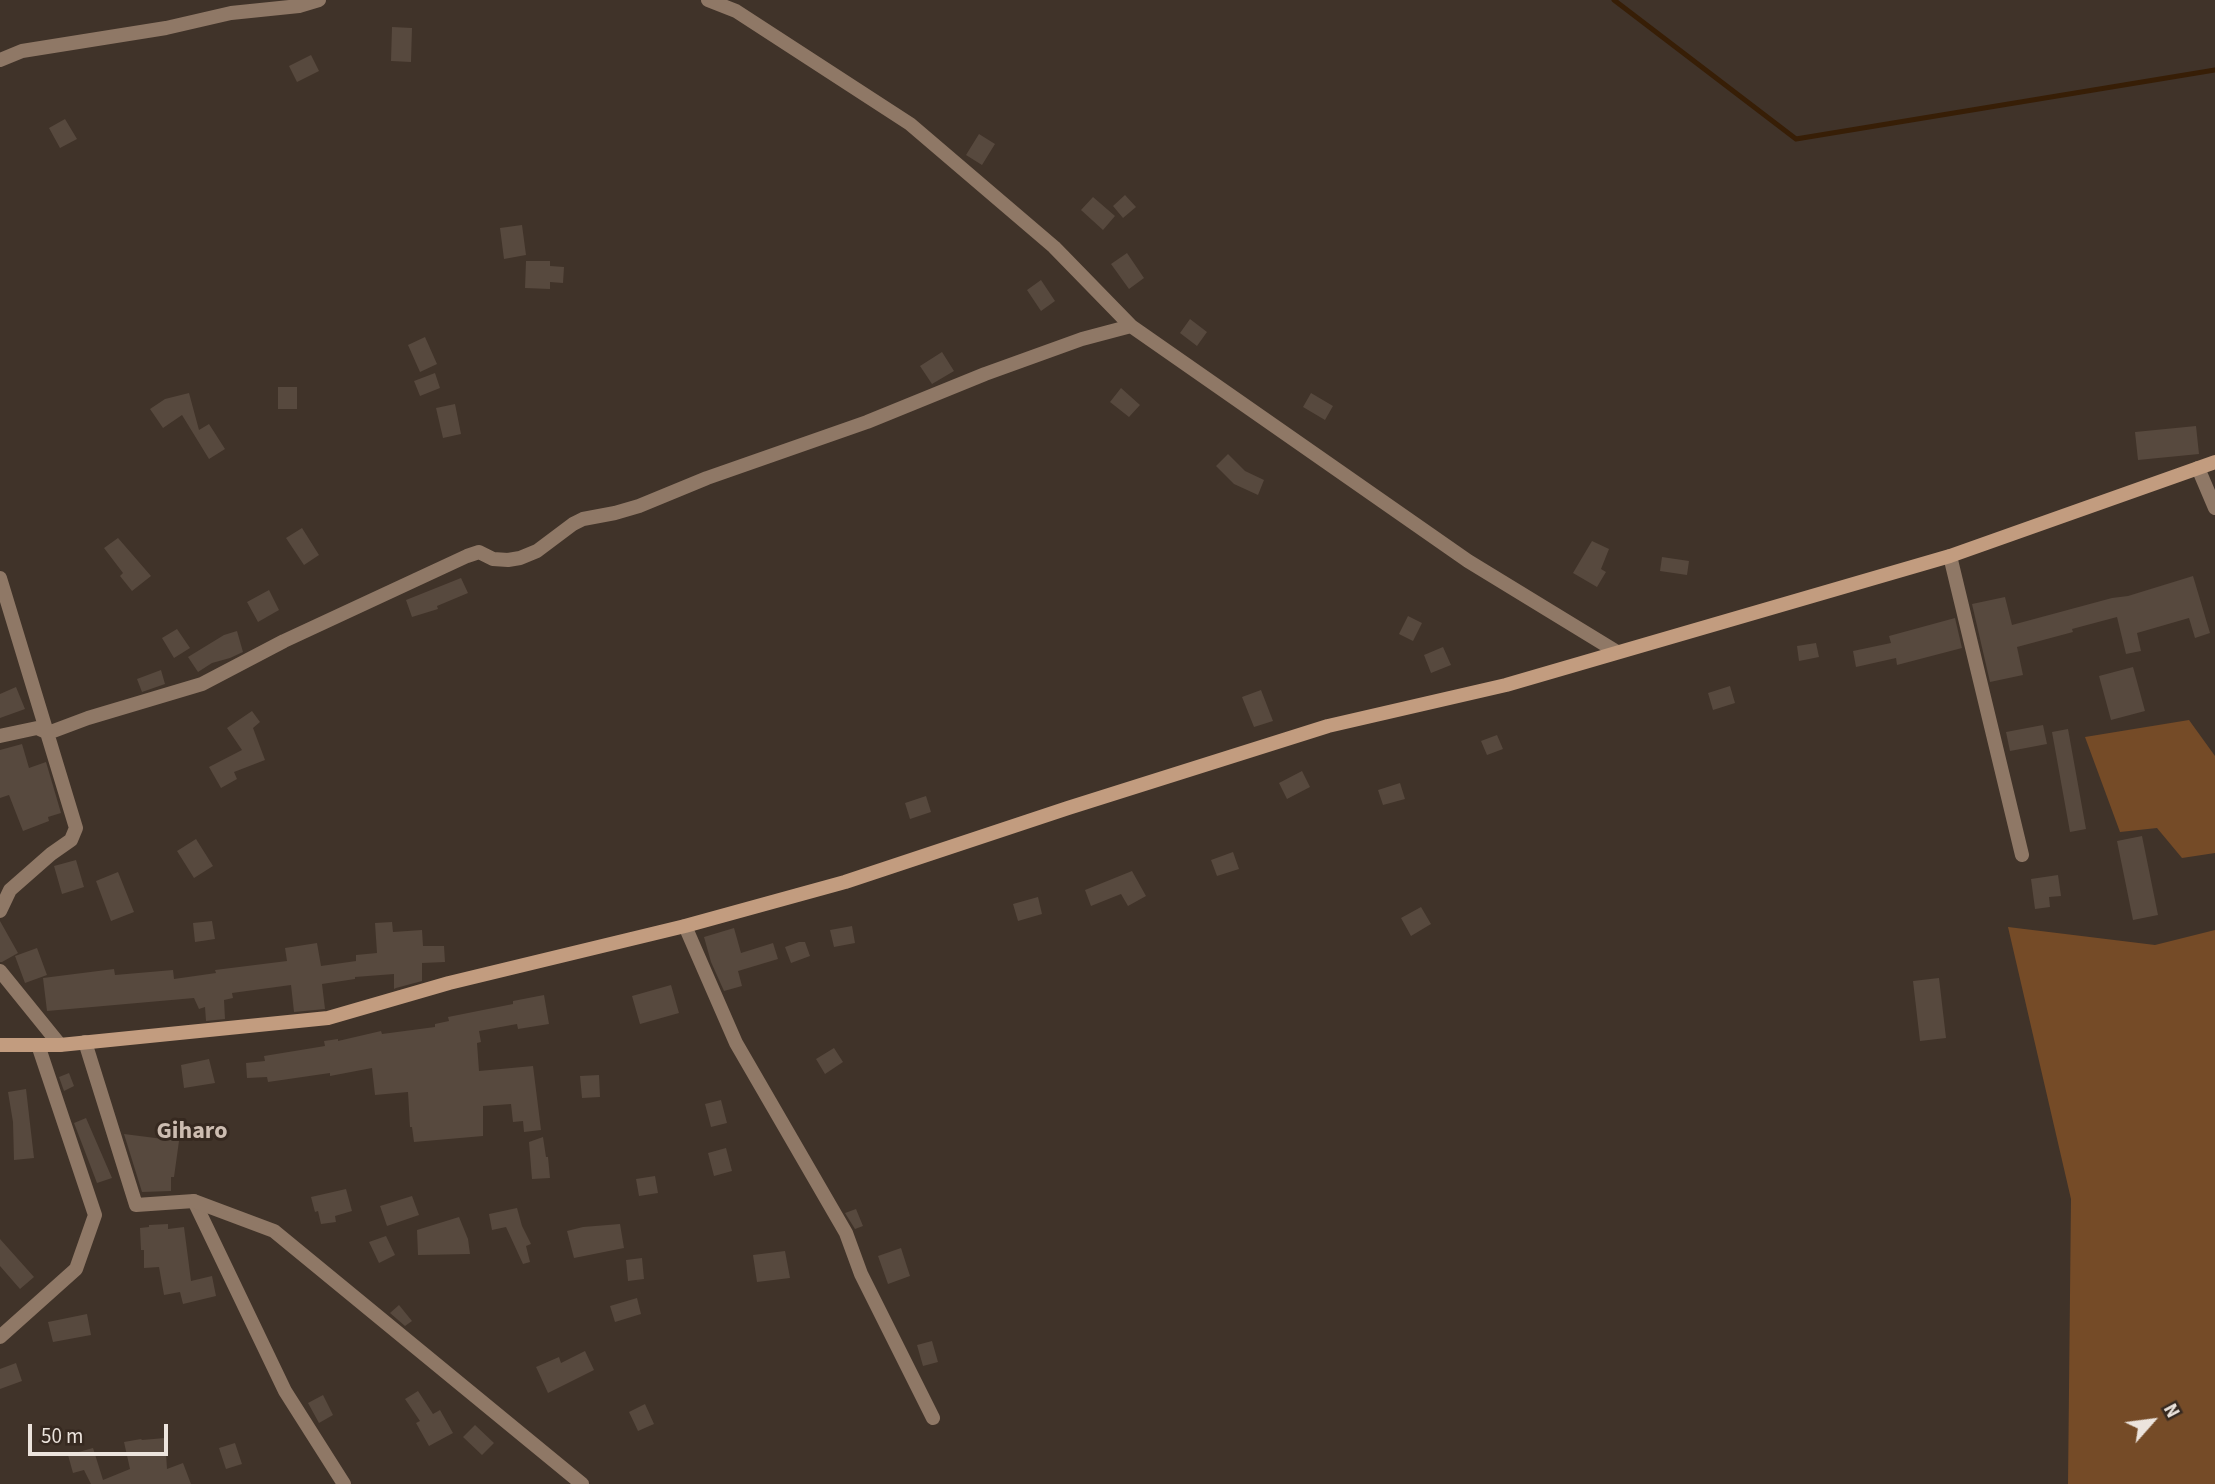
<!DOCTYPE html>
<html>
<head>
<meta charset="utf-8">
<style>
  body { margin:0 }
  #map { position:relative; width:2215px; height:1484px; overflow:hidden; background:#403329; font-family:"Source Sans 3",sans-serif }
  canvas { display:block }
  .north { position:absolute; left:2117px; top:1386px; width:70px; height:70px; -webkit-text-stroke:5px #362920; paint-order:stroke; rotate:62deg; font-size:19px; font-weight:700; line-height:28px; text-align:center; color:#ece4dd }
  .north::after { content:''; display:block; margin:auto; width:24px; height:32px; background:#ece4dd; clip-path:polygon(50% 0,100% 100%,50% 72%,0 100%) }
  .scale { position:absolute; left:28px; top:1424px; width:140px; height:32px; box-sizing:border-box; border:4px solid #ece4dd; border-top:0; padding-left:9px; font-size:21px; line-height:24px; white-space:nowrap; color:#ece4dd; -webkit-text-stroke:5px #362920; paint-order:stroke }
</style>
</head>
<body>
<div id="map">
<canvas width="2215" height="1484"></canvas>
<div class="north">N</div>
<div class="scale">50 m</div>
</div>
<script>
const context = document.querySelector('canvas').getContext('2d');
context.lineJoin = 'round';
function paint(path, color) { context.fillStyle = color; context.fill(path, 'evenodd'); }
const toPath = rows => new Path2D(rows.map(r => 'M' + r).join(''));
function strokePath(path, color, width, dash) { context.strokeStyle = color; context.lineWidth = width; context.lineCap = dash ? 'butt' : 'round'; context.setLineDash(dash || []); context.stroke(path); }
function write(font, color, halo, rows, align = 'center') {
  context.font = font + ' "Source Sans 3",sans-serif'; context.lineWidth = 6; context.setLineDash([]); context.textBaseline = 'middle'; context.strokeStyle = halo; context.fillStyle = color; for (const [text, x, y, turn = 0] of rows) {
    context.save(); context.translate(x, y); context.rotate((+turn || 0) * Math.PI / 180); context.textAlign = isNaN(turn) ? turn : align; if (halo) context.strokeText(text, 0, 0); context.fillText(text, 0, 0); context.restore();
  }
}
const green = toPath([
  [2189,720,2215,756,2215,853,2182,858,2157,828,2120,832,2085,737],
  [2008,927,2155,945,2215,930,2215,1484,2068,1484,2071,1199]
]);
const stream = toPath([
  [1614,0,1796,139,2215,70]
]);
const building = toPath([
  [392,27,412,28,411,62,391,61],
  [311,55,319,71,297,82,289,66],
  [65,119,77,139,60,148,49,128],
  [979,134,995,144,982,165,966,155],
  [1125,195,1136,207,1123,218,1113,206],
  [1093,197,1115,216,1103,230,1081,210],
  [522,225,526,255,504,259,500,228],
  [1127,253,1144,278,1129,289,1111,264],
  [526,261,550,261,550,266,564,267,563,283,550,282,550,289,525,288],
  [1041,280,1055,301,1041,311,1027,290],
  [1190,319,1207,332,1197,346,1180,333],
  [425,337,437,364,420,372,408,345],
  [942,352,954,371,932,384,920,366],
  [435,373,440,388,420,396,414,381],
  [278,387,297,387,297,409,278,409],
  [1121,388,1140,405,1129,417,1110,402],
  [189,393,199,430,209,424,225,449,209,459,182,415,163,428,150,409,165,399],
  [1311,393,1333,406,1325,420,1303,407],
  [455,404,461,434,443,438,436,408],
  [2196,426,2199,454,2138,460,2135,432],
  [1228,454,1245,471,1264,480,1258,495,1234,484,1216,466],
  [302,528,319,555,304,565,286,538],
  [118,538,151,576,132,591,120,576,123,573,104,548],
  [1592,541,1609,549,1601,569,1606,572,1597,587,1573,573],
  [1662,557,1689,561,1687,575,1660,571],
  [2193,576,2210,633,2195,638,2189,618,2137,633,2141,651,2126,654,2117,617,2072,629,2073,632,2017,647,2023,675,1990,682,1972,604,2005,597,2012,625,2112,598,2128,596],
  [461,578,468,593,437,606,438,609,412,617,406,600],
  [269,590,279,610,258,622,247,602],
  [1408,616,1422,623,1413,641,1399,634],
  [1955,618,1962,648,1897,665,1896,658,1856,667,1853,651,1891,643,1889,636],
  [177,629,190,648,174,658,162,638],
  [237,631,243,652,230,658,212,663,198,672,188,657,224,635],
  [1816,643,1819,657,1799,661,1797,646],
  [1443,647,1451,665,1431,673,1424,655],
  [2133,667,2145,711,2111,720,2099,676],
  [161,670,165,684,142,692,137,679],
  [1730,686,1735,703,1713,710,1708,693],
  [16,687,25,709,0,718,0,694],
  [1261,690,1273,721,1254,727,1242,697],
  [252,711,260,722,253,728,265,760,234,772,237,779,221,788,209,767,242,750,227,728],
  [2043,725,2047,744,2010,751,2006,732],
  [2068,729,2086,829,2070,832,2052,732],
  [1497,735,1503,749,1487,755,1481,741],
  [22,744,29,768,46,762,61,813,48,817,49,821,23,831,9,795,0,798,0,750],
  [1302,771,1310,787,1287,799,1279,783],
  [1400,783,1405,799,1383,805,1378,790],
  [926,796,931,812,910,819,905,803],
  [2142,836,2158,915,2133,920,2117,841],
  [196,839,213,866,194,878,177,851],
  [1233,852,1239,869,1217,876,1211,860],
  [76,860,84,887,62,894,54,866],
  [1132,871,1146,896,1128,906,1121,894,1091,906,1085,890],
  [118,872,134,912,111,921,96,881],
  [2058,875,2061,896,2049,897,2050,907,2035,909,2031,879],
  [1038,897,1042,914,1018,921,1013,904],
  [1421,907,1431,924,1411,936,1401,918],
  [0,921,18,953,2,962,0,962],
  [212,921,215,939,195,942,193,923],
  [392,922,393,932,422,930,423,946,444,946,445,962,422,963,422,981,396,988,394,989,394,974,355,977,355,979,322,984,325,1009,294,1012,291,985,232,993,233,998,224,1000,225,1019,206,1021,205,1007,199,1009,194,998,47,1011,43,978,114,969,115,975,173,970,174,979,216,973,215,970,287,961,285,948,317,943,321,966,356,961,356,955,377,953,375,923],
  [852,926,855,943,834,947,830,930],
  [734,928,741,953,773,943,778,959,738,971,742,986,724,991,711,962,704,937],
  [799,942,805,942,810,956,791,963,785,947],
  [37,948,47,975,25,983,15,956],
  [1939,978,1946,1038,1920,1041,1913,981],
  [671,985,679,1013,640,1024,632,996],
  [544,995,549,1024,518,1029,517,1024,479,1031,481,1042,477,1043,479,1071,533,1066,541,1130,524,1132,523,1121,513,1122,511,1104,483,1106,483,1136,414,1142,412,1127,410,1127,408,1092,375,1095,372,1068,330,1076,330,1073,268,1082,267,1077,247,1078,246,1063,265,1061,264,1056,325,1046,324,1041,338,1039,338,1041,381,1031,382,1034,435,1027,435,1024,449,1021,448,1017,513,1004,513,1001],
  [834,1048,843,1062,825,1074,816,1059],
  [209,1059,215,1083,184,1088,181,1065],
  [69,1073,74,1086,64,1091,59,1077],
  [599,1075,600,1097,582,1098,580,1076],
  [26,1089,34,1158,14,1160,13,1122,8,1092],
  [721,1100,727,1123,711,1127,705,1104],
  [86,1118,112,1178,97,1183,74,1123],
  [124,1134,179,1141,174,1177,171,1177,171,1191,142,1192],
  [543,1137,546,1157,548,1157,550,1178,532,1179,529,1142],
  [726,1148,732,1171,714,1176,708,1153],
  [655,1176,658,1193,639,1196,636,1179],
  [346,1189,352,1211,335,1216,336,1222,321,1224,318,1211,315,1212,311,1197],
  [412,1196,419,1215,387,1226,380,1206],
  [517,1208,522,1226,531,1244,526,1246,530,1262,523,1264,506,1227,492,1230,489,1214],
  [856,1209,863,1226,855,1229,845,1213],
  [459,1217,468,1239,470,1254,418,1255,417,1230],
  [168,1224,168,1229,184,1227,191,1281,212,1276,216,1296,183,1304,180,1292,164,1295,159,1267,144,1268,144,1250,141,1250,140,1228,149,1227,149,1225],
  [620,1224,624,1248,574,1258,567,1231,583,1227],
  [386,1236,395,1255,379,1263,369,1242],
  [0,1239,34,1277,20,1289,0,1266],
  [901,1248,910,1276,888,1284,878,1256],
  [785,1251,790,1278,757,1282,753,1255],
  [642,1258,644,1279,628,1281,626,1260],
  [637,1298,641,1314,615,1322,610,1306],
  [399,1305,412,1321,405,1326,390,1313],
  [87,1314,91,1335,53,1342,48,1322],
  [932,1341,938,1362,923,1366,917,1345],
  [585,1351,594,1370,548,1393,536,1367,559,1357,561,1363],
  [16,1363,22,1381,0,1389,0,1369],
  [418,1391,433,1414,440,1410,453,1433,429,1446,416,1423,420,1421,405,1399],
  [323,1395,333,1415,319,1423,308,1403],
  [645,1404,654,1424,638,1431,629,1412],
  [475,1425,494,1443,482,1455,463,1437],
  [165,1438,167,1469,183,1463,191,1484,91,1484,84,1470,73,1473,68,1455,93,1448,103,1480,130,1469,124,1442,141,1439,142,1440],
  [235,1443,242,1464,226,1469,219,1448]
]);
const minor = toPath([
  [708,0,736,11,910,124,1054,247,1131,326,1468,561,1617,652],
  [0,60,22,51,166,28,231,13,299,6,319,0],
  [2198,468,2215,508],
  [1950,556,2022,855],
  [0,578,76,828,71,840,51,854,10,890,0,911],
  [0,736,37,728,48,733,88,718,202,684,284,641,467,556,479,552,493,559,508,560,520,558,537,551,573,524,583,519,615,513,639,506,707,478,867,422,985,374,1082,339,1131,326],
  [685,926,736,1043,846,1233,861,1274,933,1418],
  [0,971,60,1045],
  [194,1201,285,1391,344,1484],
  [0,1337,76,1269,95,1215,38,1045]
]);
const tertiary = toPath([
  [85,1042,136,1205,194,1201,274,1231,582,1484]
]);
const secondary = toPath([
  [0,1045,60,1045,328,1018,449,983,685,926,845,882,1068,808,1328,726,1506,685,1950,556,2215,462]
]);
const districtNames = [
  ["Giharo",192,1133]
];
paint(green, '#754b27');
strokePath(stream, '#371e06', 5);
paint(building, '#57493e');
strokePath(minor, '#8f7866', 14);
strokePath(tertiary, '#8f7866', 14);
strokePath(secondary, '#c29c7f', 14);
write('bold 24px', '#cdbdb1', '#362920', districtNames);
</script>
</body>
</html>
